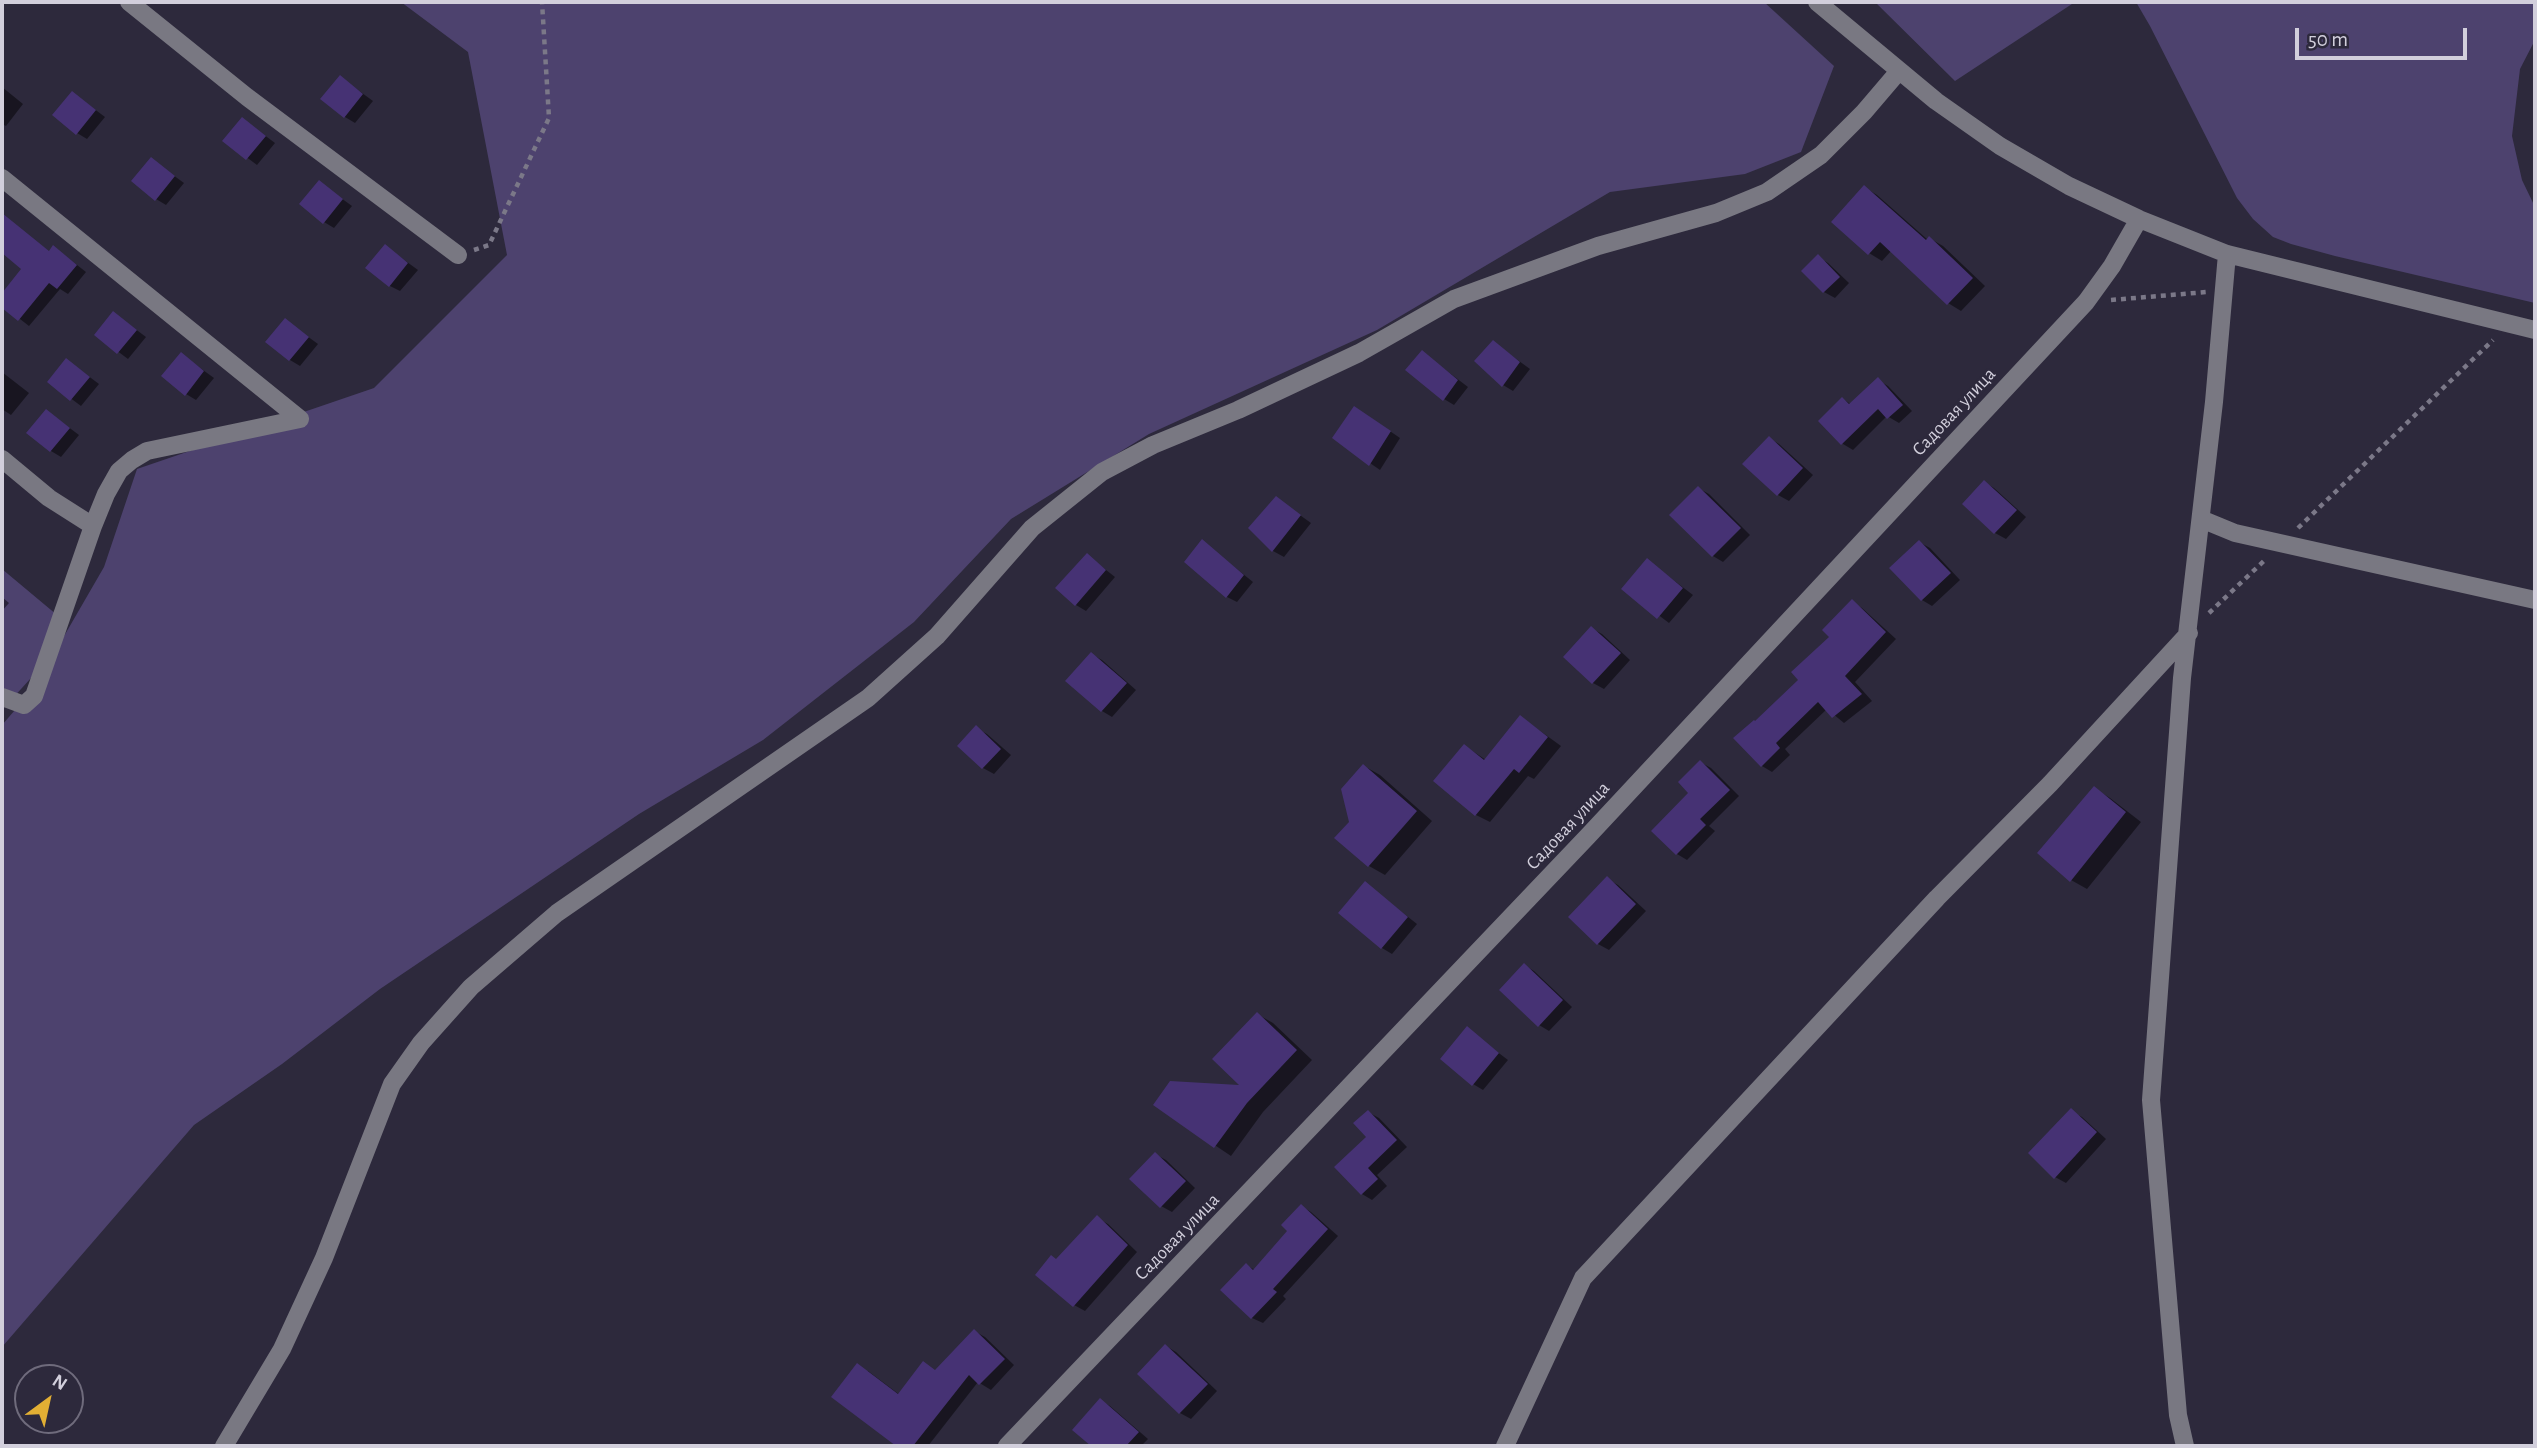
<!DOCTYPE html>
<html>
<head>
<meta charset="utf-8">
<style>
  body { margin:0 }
  #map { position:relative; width:2537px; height:1448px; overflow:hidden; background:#2d293c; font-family:"Alegreya Sans",sans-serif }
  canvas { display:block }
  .frame { position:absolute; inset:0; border:4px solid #d2cfdc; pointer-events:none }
  .north { position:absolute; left:14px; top:1364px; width:70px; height:70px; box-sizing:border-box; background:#2d293c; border:2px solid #6f6b7c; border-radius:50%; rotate:33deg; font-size:19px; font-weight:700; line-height:28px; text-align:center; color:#d2cfdc }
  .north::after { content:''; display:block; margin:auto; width:24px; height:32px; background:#e2af34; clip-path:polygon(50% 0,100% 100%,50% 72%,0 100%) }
  .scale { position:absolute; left:2295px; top:28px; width:172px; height:32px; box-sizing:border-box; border:4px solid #d2cfdc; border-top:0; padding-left:9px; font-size:21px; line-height:24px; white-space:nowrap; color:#d2cfdc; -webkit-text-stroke:5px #2d293c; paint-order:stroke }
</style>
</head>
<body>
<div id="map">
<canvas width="2537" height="1448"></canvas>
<div class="frame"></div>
<div class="north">N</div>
<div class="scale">50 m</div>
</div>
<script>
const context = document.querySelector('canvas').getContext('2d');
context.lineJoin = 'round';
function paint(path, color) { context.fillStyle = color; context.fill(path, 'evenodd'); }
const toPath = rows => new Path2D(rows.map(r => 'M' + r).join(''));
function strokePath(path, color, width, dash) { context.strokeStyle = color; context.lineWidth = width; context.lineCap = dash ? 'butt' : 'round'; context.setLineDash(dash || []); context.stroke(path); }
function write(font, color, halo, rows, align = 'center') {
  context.font = font + ' "Alegreya Sans",sans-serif'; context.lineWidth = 5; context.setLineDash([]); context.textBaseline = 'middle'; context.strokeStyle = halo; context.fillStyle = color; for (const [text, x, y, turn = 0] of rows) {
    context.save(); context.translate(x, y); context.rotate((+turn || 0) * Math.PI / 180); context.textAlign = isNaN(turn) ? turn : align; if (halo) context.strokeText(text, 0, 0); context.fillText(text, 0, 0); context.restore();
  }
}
const green = toPath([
  [401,2,1764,2,1834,66,1801,152,1745,174,1610,192,1377,330,1149,434,1011,519,914,622,763,740,639,814,380,989,282,1064,194,1125,2,1347,2,725,34,688,104,567,137,469,374,388,507,255,468,52],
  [1875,2,2075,2,1955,81],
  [2136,2,2535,2,2535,40,2520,69,2512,136,2522,180,2535,207,2535,303,2335,256,2291,244,2273,237,2253,219,2237,198,2150,26],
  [2,569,63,620,31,678,2,710]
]);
const shadow = toPath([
  [340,77,373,101,355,123,345,117],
  [2,87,23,104,6,126,2,124],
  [73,93,105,117,87,139,77,133],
  [243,119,275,143,257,165,225,141],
  [151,159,184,183,166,205,156,199],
  [319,182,352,206,334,228,324,222],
  [1864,187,1877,195,1928,240,1929,238,1943,246,1985,286,1961,311,1948,303,1892,250,1882,261,1869,253],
  [4,217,50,252,54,247,86,272,68,294,60,289,29,326,2,305,2,295,23,269,2,251,2,220],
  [385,246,418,270,400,291,390,286],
  [1818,257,1828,263,1849,283,1835,298,1824,292,1804,271],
  [114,313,146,337,128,359,96,335],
  [285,320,318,344,300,366,290,360],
  [1493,342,1530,369,1513,391,1503,385],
  [1422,352,1468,387,1454,405,1444,399],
  [181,354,214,378,196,400,186,394],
  [67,360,99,384,81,406,49,382],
  [2,372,29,393,11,415,2,409],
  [1878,380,1888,386,1912,411,1899,423,1887,416,1853,450,1843,444,1820,421,1843,399,1852,405],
  [47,411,79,435,61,457,51,451],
  [1365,414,1400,438,1380,470,1334,438],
  [1769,438,1779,444,1813,475,1789,501,1778,495,1745,464],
  [1984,482,1994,488,2026,517,2006,539,1995,533,1964,504],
  [1698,488,1709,494,1750,535,1723,562,1713,556],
  [1276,498,1311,523,1284,557,1273,551,1250,528],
  [1202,541,1253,582,1237,602,1227,597],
  [1919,542,1930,548,1960,580,1932,606,1922,600],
  [1087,555,1115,577,1086,611,1076,605],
  [1647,560,1693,595,1669,623,1624,589],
  [2,597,9,603,2,611],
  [1852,602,1862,608,1896,639,1855,682,1872,701,1844,723,1827,709,1785,749,1790,755,1772,772,1762,766,1756,723,1800,680,1832,637],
  [1591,628,1602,634,1630,660,1604,689,1593,683,1565,657],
  [1091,654,1102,660,1136,690,1112,717,1102,711,1068,681],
  [1521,717,1561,746,1534,779,1528,776,1490,822,1476,815,1465,746,1486,760],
  [976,728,987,734,1011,755,994,774,983,768,960,746],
  [1700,762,1711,768,1739,796,1709,826,1715,831,1687,860,1677,854],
  [1364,766,1380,775,1432,821,1385,875,1369,866,1351,822],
  [2094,788,2110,798,2141,822,2087,889,2071,880],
  [1607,879,1618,885,1646,911,1609,950,1598,944,1571,917],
  [1365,883,1417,924,1392,954,1382,948],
  [1524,965,1534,971,1572,1007,1549,1031,1539,1025],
  [1257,1014,1273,1023,1312,1060,1263,1112,1231,1156,1155,1105,1244,1087],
  [1467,1029,1508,1060,1483,1090,1473,1084],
  [2071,1111,2082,1117,2106,1139,2066,1183,2055,1177],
  [1368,1112,1379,1118,1407,1147,1377,1175,1387,1186,1372,1200,1362,1194,1369,1137],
  [1155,1154,1166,1160,1195,1188,1172,1212,1161,1206],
  [1301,1206,1311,1212,1338,1236,1283,1296,1286,1299,1263,1323,1252,1318,1246,1265,1255,1270,1290,1231],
  [1097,1218,1108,1224,1137,1252,1085,1311,1074,1305,1057,1261],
  [974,1331,985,1337,1014,1365,991,1390,978,1382,928,1446,899,1446,834,1397,868,1371,900,1395,936,1371],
  [1166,1346,1176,1352,1217,1391,1191,1419,1180,1413,1139,1374],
  [1100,1400,1110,1406,1148,1439,1141,1446,1094,1446,1075,1430]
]);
const building = toPath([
  [340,75,363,94,344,118,320,99],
  [72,91,96,110,76,135,52,115],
  [242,117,266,136,246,160,222,141],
  [151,157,175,176,155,201,131,181],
  [319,180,343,199,323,224,299,204],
  [1864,185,1926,240,1929,236,1973,278,1947,305,1880,242,1868,255,1831,222],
  [2,213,49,251,53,245,77,265,57,289,49,283,18,321,2,308,2,293,21,269,2,253],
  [385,244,408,263,389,287,365,268],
  [1818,254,1840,277,1823,293,1801,271],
  [113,311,137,330,117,354,94,335],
  [285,318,309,337,289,361,265,342],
  [1493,340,1520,362,1502,387,1474,361],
  [1422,350,1458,380,1443,401,1405,370],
  [181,352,204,371,185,396,161,376],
  [66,358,90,377,70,401,47,382],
  [1878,377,1903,405,1887,419,1878,409,1841,445,1818,421,1842,397,1849,404],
  [1354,406,1391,431,1369,466,1332,438],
  [46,409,70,428,50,452,26,433],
  [1769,436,1803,468,1777,496,1742,464],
  [1984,480,2017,510,1994,534,1962,504],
  [1698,486,1741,528,1712,557,1669,515],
  [1276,496,1301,515,1272,552,1248,528],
  [1202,539,1244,575,1226,598,1184,562],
  [1919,540,1951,573,1921,601,1889,568],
  [1087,553,1106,570,1075,606,1055,588],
  [1647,558,1683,588,1657,619,1621,589],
  [1852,599,1886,632,1845,676,1862,694,1832,718,1818,702,1776,743,1780,748,1761,767,1733,738,1754,720,1755,721,1798,680,1791,672,1829,637,1822,630],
  [1591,626,1621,653,1592,684,1563,657],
  [1091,652,1127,683,1101,712,1065,681],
  [1520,715,1548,737,1519,773,1514,769,1475,816,1433,781,1464,744,1484,760],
  [976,725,1001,749,982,769,957,746],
  [1700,760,1730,790,1700,819,1706,825,1676,855,1651,831,1688,793,1678,782],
  [1363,764,1417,811,1368,867,1334,838,1349,822,1341,789],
  [2094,786,2126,812,2070,882,2037,853],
  [1607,876,1636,904,1597,945,1568,917],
  [1365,881,1408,917,1381,949,1338,913],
  [1524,963,1563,1000,1538,1027,1499,990],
  [1257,1012,1297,1050,1247,1103,1214,1148,1153,1105,1170,1081,1239,1085,1212,1059],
  [1467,1026,1499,1053,1472,1086,1440,1059],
  [2071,1108,2097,1132,2054,1179,2028,1153],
  [1368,1110,1397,1140,1368,1168,1378,1179,1361,1195,1334,1167,1366,1137,1353,1123],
  [1155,1152,1186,1181,1160,1208,1129,1179],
  [1301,1204,1328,1229,1273,1289,1277,1292,1251,1319,1220,1290,1246,1263,1253,1270,1287,1231,1281,1225],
  [1097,1215,1128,1245,1073,1307,1035,1275,1051,1255,1056,1259],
  [974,1329,1005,1359,979,1385,969,1375,913,1446,896,1446,831,1397,857,1363,898,1394,923,1361,935,1370],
  [1165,1344,1208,1384,1179,1414,1137,1374],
  [1100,1398,1139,1432,1126,1446,1091,1446,1072,1430]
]);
const path = toPath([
  [474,250,489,245,549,118,542,2],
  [2111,300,2207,292],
  [2298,528,2493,340],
  [2209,613,2266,559]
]);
const minor = toPath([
  [129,2,247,97,458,255],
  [1817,2,1936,101,2000,146,2069,186,2139,219,2227,254,2535,330],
  [2,178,300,419],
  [2,459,49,498,93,526],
  [2201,519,2235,533,2535,600],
  [2,697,24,705,34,696,93,526,106,494,119,471,132,460,147,451,300,419],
  [224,1446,282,1349,324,1258,392,1084,421,1043,471,987,557,913,868,698,937,636,1032,528,1102,472,1153,445,1238,410,1359,353,1454,299,1598,246,1716,213,1767,192,1821,155,1864,112,1899,71],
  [1007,1446,1588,836,2086,302,2112,266,2139,219],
  [1505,1446,1583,1278,1937,898,2050,784,2189,633],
  [2185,1446,2178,1415,2151,1100,2182,678,2214,402,2227,254]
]);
const streetNames = [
  ["Садовая улица",1954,412,-47],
  ["Садовая улица",1568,826,-47],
  ["Садовая улица",1177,1237,-46]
];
paint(green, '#4d426e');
paint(shadow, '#0007');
paint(building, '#463274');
strokePath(path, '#7b7888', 4.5, [5, 5]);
strokePath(minor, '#797882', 18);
write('19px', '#d2cfdc', '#2d293c', streetNames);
</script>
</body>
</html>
